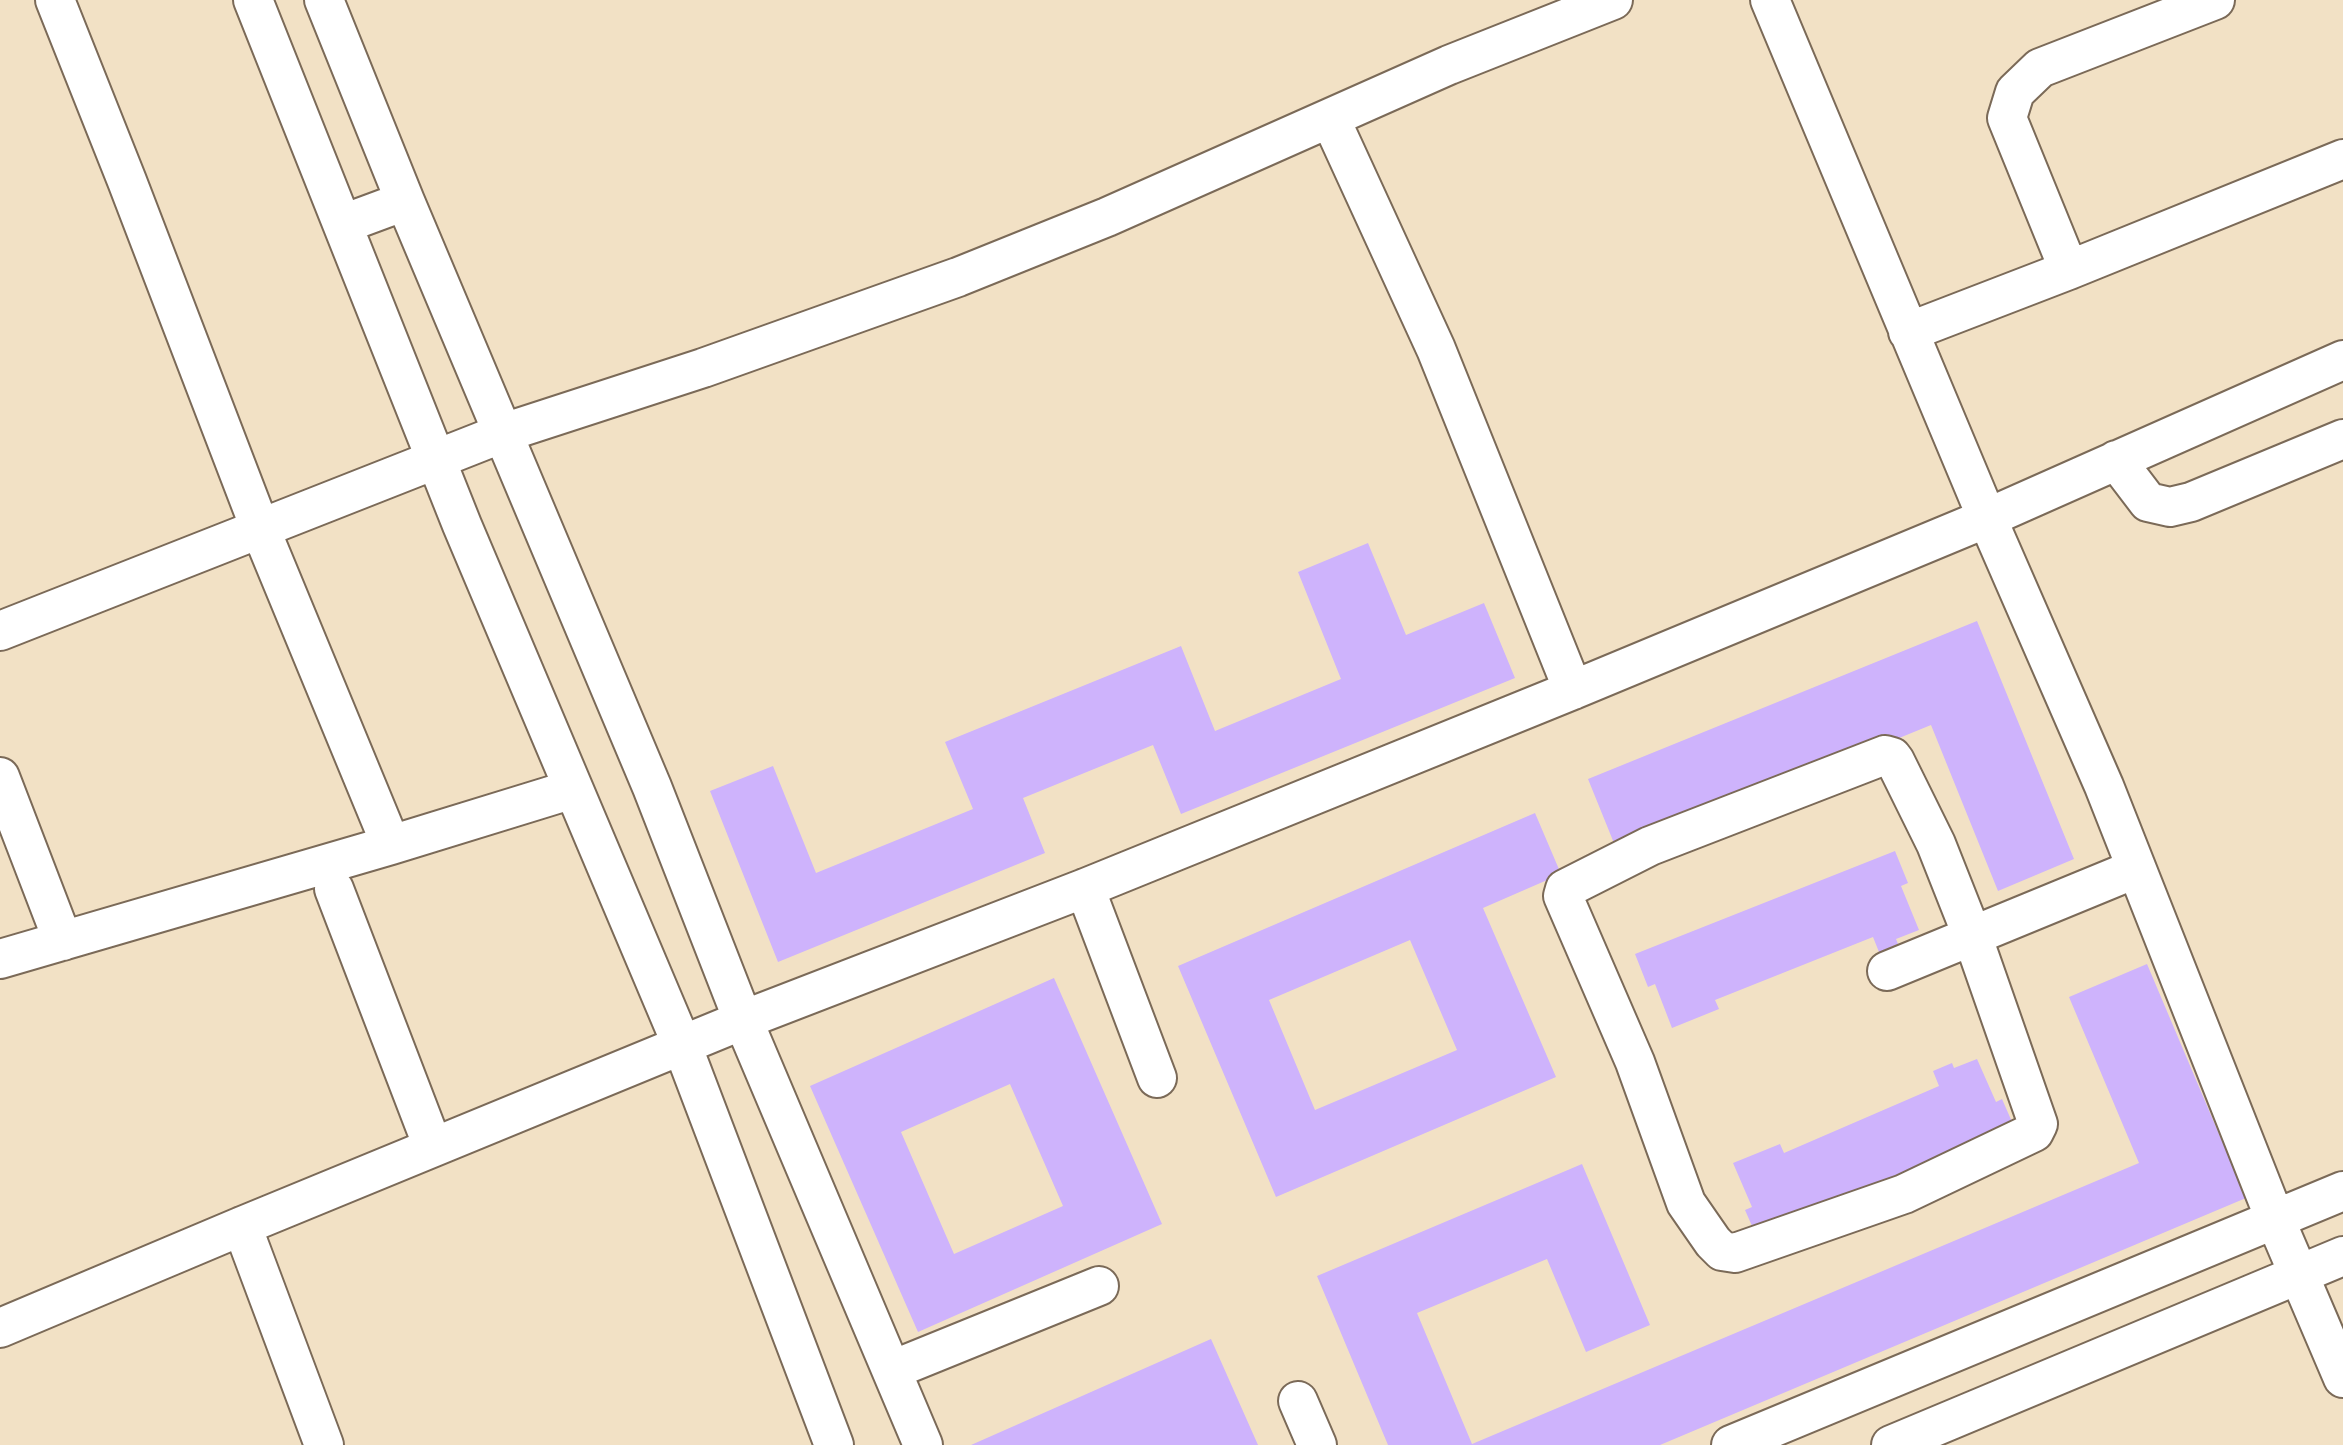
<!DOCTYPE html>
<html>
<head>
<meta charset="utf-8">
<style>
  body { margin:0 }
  canvas { display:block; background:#f2e1c5 }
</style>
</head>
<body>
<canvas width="2343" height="1445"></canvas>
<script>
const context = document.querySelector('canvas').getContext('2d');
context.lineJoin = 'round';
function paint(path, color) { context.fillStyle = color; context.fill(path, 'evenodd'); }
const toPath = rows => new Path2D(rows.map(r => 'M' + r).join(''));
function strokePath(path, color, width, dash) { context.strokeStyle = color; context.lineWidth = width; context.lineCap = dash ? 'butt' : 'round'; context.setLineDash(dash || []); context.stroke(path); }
const building = toPath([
  [1368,543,1406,635,1484,603,1515,678,1181,814,1153,745,1023,798,1045,853,778,962,710,791,773,766,816,873,973,809,945,742,1181,646,1215,731,1341,679,1298,572],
  [1977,621,2074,859,1998,891,1931,725,1618,853,1588,779],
  [1535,813,1561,874,1483,908,1556,1077,1276,1197,1178,966],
  [1410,940,1457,1050,1315,1110,1269,1000],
  [1895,851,1908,883,1901,886,1919,930,1896,939,1898,944,1879,952,1873,937,1715,1000,1719,1009,1672,1028,1655,984,1648,987,1635,954],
  [2147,964,2246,1198,1660,1445,1388,1445,1317,1276,1582,1164,1650,1325,1586,1352,1547,1259,1417,1313,1472,1444,2139,1163,2069,997],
  [1054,978,1162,1224,918,1332,810,1086],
  [1010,1084,1063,1206,954,1254,901,1132],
  [1977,1059,1996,1102,2002,1099,2016,1131,1759,1242,1745,1210,1752,1207,1733,1163,1780,1144,1784,1153,1939,1086,1933,1071,1952,1063,1954,1068],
  [1211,1339,1258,1445,971,1445]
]);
const minor = toPath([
  [55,0,127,181,260,528,391,845],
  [253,0,462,525,682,1045,834,1445],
  [324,0,405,201,652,787,743,1020,923,1445],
  [1770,0,1987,518,2104,786,2275,1219,2343,1378],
  [1330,118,1436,349,1573,690],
  [343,224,405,201],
  [2069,270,2007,118,2015,92,2040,68,2215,0],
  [1908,332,2069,270,2343,159],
  [2116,460,2148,502,2170,507,2191,502,2343,439],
  [0,631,503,433,703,368,958,277,1107,217,1449,65,1613,0],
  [1885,755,1892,757,1895,761,1936,844,1972,935,2038,1124,2034,1132,1904,1194,1735,1253,1722,1251,1713,1242,1686,1203,1635,1062,1563,896,1565,889,1650,846,1885,755],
  [0,777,63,941],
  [1085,888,1157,1078],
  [334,889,433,1147],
  [0,959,391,845,573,789],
  [1887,971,2135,869],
  [242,1226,324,1445],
  [0,1328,242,1226,743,1020,1085,888,1573,690,1987,518,2343,360],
  [892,1370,1099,1286],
  [1298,1401,1317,1445],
  [1731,1445,2343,1191],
  [1891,1445,2343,1256]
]);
paint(building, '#ceb3fc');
strokePath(minor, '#7b6a58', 42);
strokePath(minor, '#fff', 38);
</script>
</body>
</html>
